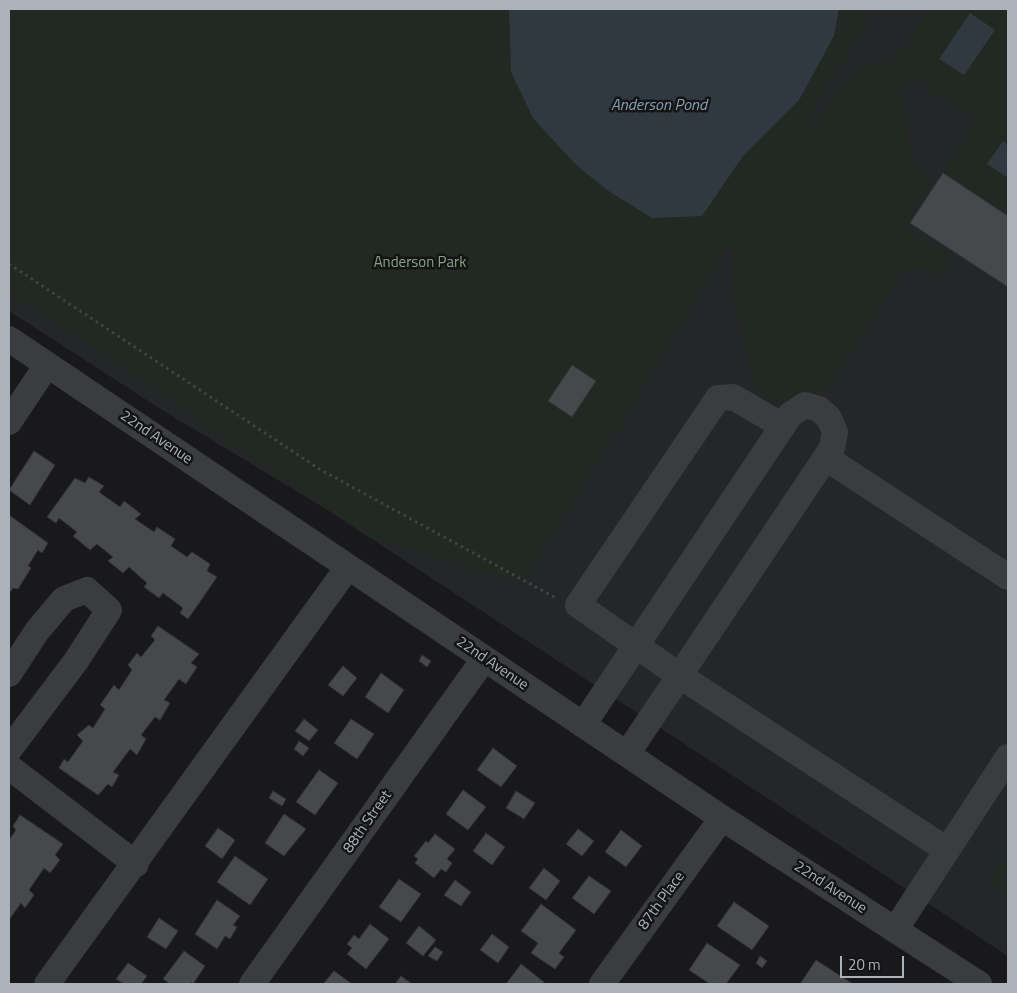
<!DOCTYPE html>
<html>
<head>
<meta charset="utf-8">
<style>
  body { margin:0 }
  #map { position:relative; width:1017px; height:993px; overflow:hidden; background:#19191b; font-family:"Titillium Web",sans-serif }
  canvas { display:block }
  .frame { position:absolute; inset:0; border:10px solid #acb2ba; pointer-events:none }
  .scale { position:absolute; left:840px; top:956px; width:64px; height:22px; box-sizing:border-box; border:2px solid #acb2ba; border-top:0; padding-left:6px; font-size:15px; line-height:18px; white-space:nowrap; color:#acb2ba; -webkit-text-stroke:4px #141416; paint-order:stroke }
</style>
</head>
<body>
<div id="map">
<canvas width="1017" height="993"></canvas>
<div class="frame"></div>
<div class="scale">20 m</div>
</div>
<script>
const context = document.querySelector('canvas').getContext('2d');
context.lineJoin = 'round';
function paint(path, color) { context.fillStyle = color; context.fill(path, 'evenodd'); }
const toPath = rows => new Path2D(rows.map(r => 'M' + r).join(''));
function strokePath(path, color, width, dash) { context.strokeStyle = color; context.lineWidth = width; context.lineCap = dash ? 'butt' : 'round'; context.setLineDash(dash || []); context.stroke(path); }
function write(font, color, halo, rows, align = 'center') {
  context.font = font + ' "Titillium Web",sans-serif'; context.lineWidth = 5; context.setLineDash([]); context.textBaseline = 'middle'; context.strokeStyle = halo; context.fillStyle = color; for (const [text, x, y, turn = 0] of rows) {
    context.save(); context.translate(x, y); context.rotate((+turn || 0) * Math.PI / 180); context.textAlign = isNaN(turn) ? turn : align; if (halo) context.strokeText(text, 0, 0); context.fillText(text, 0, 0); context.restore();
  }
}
const built = toPath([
  [9,9,1008,9,1008,956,326,509,162,410,9,311]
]);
const green = toPath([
  [9,9,873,9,776,169,849,82,868,65,886,60,894,65,930,9,1008,9,1008,214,944,171,977,119,911,76,901,91,913,159,918,170,933,177,902,225,954,257,945,269,938,275,920,268,904,271,822,397,815,396,781,404,761,392,753,379,735,299,731,242,523,583,369,537,9,290],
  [1008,849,1008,893,988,881]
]);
const water = toPath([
  [509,9,839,9,834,36,799,100,743,156,702,216,652,218,610,192,577,166,533,118,511,72],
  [970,13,995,30,964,75,939,59],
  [1003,141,1008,145,1008,178,987,164]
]);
const building = toPath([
  [943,173,1008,216,1008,287,910,223,943,173],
  [572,365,596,381,572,417,548,401,572,365],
  [34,451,55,465,30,505,9,490,34,451],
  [89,477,104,486,99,492,120,507,124,501,141,514,135,519,154,532,157,527,175,539,171,546,187,557,192,552,210,564,207,571,217,577,188,619,180,613,183,608,163,593,159,598,144,587,147,583,129,567,123,573,108,561,113,557,97,544,90,550,73,536,77,532,59,518,56,523,47,517,75,478,85,483,89,477],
  [9,515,48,543,42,553,38,550,28,566,31,568,18,589,13,588,9,594,9,515],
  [158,626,199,654,191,663,197,667,186,684,179,679,164,700,170,703,160,720,155,717,141,735,146,739,137,755,130,749,113,772,119,775,112,787,108,784,98,795,59,768,64,759,68,762,83,741,77,735,89,725,93,728,105,709,100,705,114,685,119,690,132,670,128,665,137,653,141,657,155,640,151,636,158,626],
  [422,655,431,661,427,667,419,661,422,655],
  [343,666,357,678,343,696,328,685,343,666],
  [381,673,404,690,388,713,365,697,381,673],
  [304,719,318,730,309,741,295,731,304,719],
  [351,719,374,734,357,759,334,743,351,719],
  [299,741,309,748,303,756,294,749,299,741],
  [493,748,517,766,501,787,477,770,493,748],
  [319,770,338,783,315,815,296,802,319,770],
  [463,790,486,807,468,830,446,814,463,790],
  [273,791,286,799,282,806,269,798,273,791],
  [516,791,535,803,524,819,506,808,516,791],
  [284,814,306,829,284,856,265,843,284,814],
  [20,815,63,844,55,855,60,860,50,873,44,868,29,890,34,895,25,908,21,903,9,920,9,840,16,830,13,826,20,815],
  [218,828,235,840,222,859,205,846,218,828],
  [578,829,594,841,582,856,566,844,578,829],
  [621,830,642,846,626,867,605,852,621,830],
  [486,833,505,847,492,865,473,851,486,833],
  [435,834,455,849,447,859,452,863,446,872,441,869,434,878,415,863,418,859,414,856,426,841,428,843,435,834],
  [235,856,268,879,250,905,217,882,235,856],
  [544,868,560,881,546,900,529,888,544,868],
  [589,876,611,891,594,914,572,898,589,876],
  [399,879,421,894,401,922,379,907,399,879],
  [455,880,471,892,461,906,444,895,455,880],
  [217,900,240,916,233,925,237,927,230,939,225,936,217,949,195,934,217,900],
  [734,902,769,926,752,950,717,926,734,902],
  [541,904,576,930,559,953,564,957,555,969,531,953,538,943,521,931,541,904],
  [159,918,178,931,166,949,147,937,159,918],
  [370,924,389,939,366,969,347,954,352,948,347,944,354,935,359,939,370,924],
  [419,926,436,940,423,956,406,943,419,926],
  [492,934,509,947,498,963,480,950,492,934],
  [707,943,740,965,726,984,710,984,689,970,707,943],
  [435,947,443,952,437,961,428,956,435,947],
  [184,951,205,966,193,984,191,982,189,984,170,984,163,979,184,951],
  [760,956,767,961,762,968,756,963,760,956],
  [816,960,853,984,800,984,816,960],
  [128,963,147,976,141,984,124,984,116,979,128,963],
  [521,964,544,982,543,984,506,984,521,964],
  [334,971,352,984,323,984,334,971],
  [401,976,412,984,395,984,401,976]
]);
const path = toPath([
  [9,264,321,470,556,598]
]);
const minor = toPath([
  [9,339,722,818,979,984],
  [9,422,47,365],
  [783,426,733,397,718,398,578,605,680,676,947,850],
  [826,458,1008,577],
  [9,674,37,631,64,599,87,590,109,610,76,661,9,750],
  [583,725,790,415,805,405,819,409,829,418,835,432,832,448,627,754],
  [9,767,136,864],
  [895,930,1008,757],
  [47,984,348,567],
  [252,984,484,659],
  [602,984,722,818]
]);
const parkNames = [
  ["Anderson Park",420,263]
];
const streetNames = [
  ["22nd Avenue",156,438,34],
  ["22nd Avenue",492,664,34],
  ["88th Street",368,822,-55],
  ["22nd Avenue",830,888,33],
  ["87th Place",662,901,-54]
];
const waterNames = [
  ["Anderson Pond",659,106]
];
paint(built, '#252628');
paint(green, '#212922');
paint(water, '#30393f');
paint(building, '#46484b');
strokePath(building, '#333437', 1);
strokePath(path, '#414347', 3, [2.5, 4]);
strokePath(minor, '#3a3c40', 26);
write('15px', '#85a485', '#141416', parkNames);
write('15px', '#acb2ba', '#141416', streetNames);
write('italic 16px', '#86a1b3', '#141416', waterNames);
</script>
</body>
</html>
